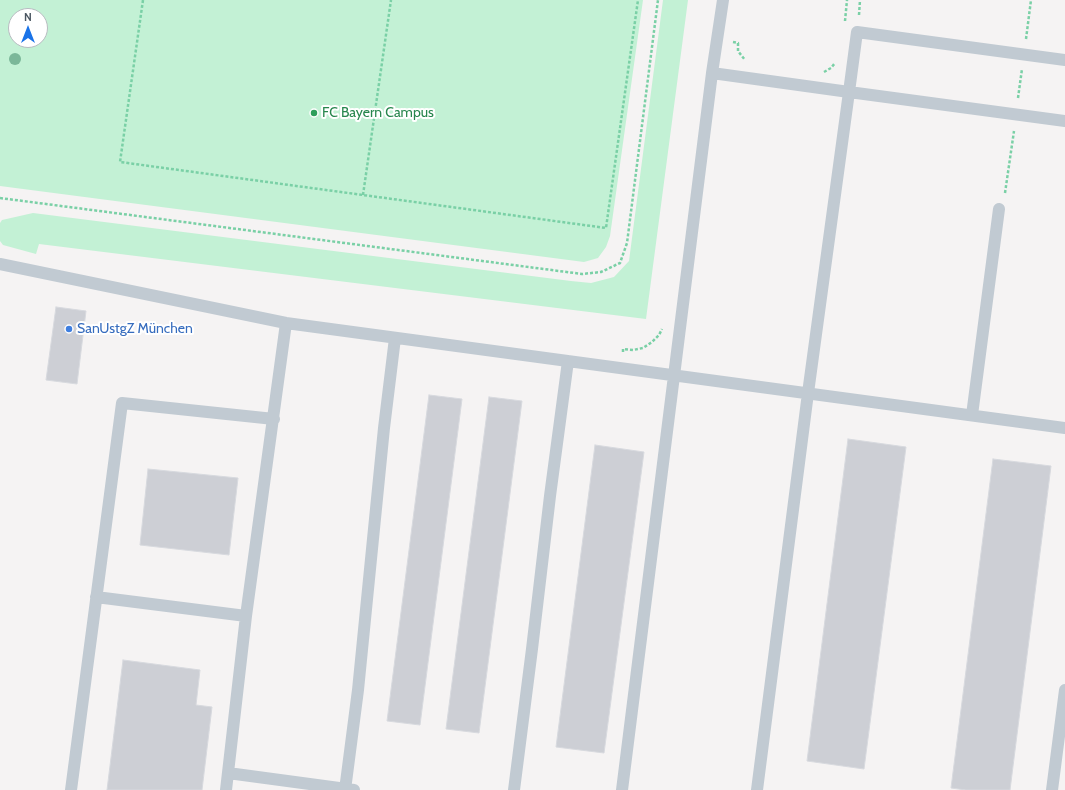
<!DOCTYPE html>
<html>
<head>
<meta charset="utf-8">
<style>
  body { margin:0 }
  #map { position:relative; width:1065px; height:790px; overflow:hidden; background:#f5f3f3; font-family:Cabin,sans-serif }
  canvas { display:block }
  .north { position:absolute; left:8px; top:8px; width:40px; height:40px; box-sizing:border-box; background:#fff; border:1px solid #b7bbc0; border-radius:50%; rotate:0deg; font-size:11px; font-weight:700; line-height:16px; text-align:center; color:#4a5661 }
  .north::after { content:''; display:block; margin:auto; width:14px; height:18px; background:#1a73e8; clip-path:polygon(50% 0,100% 100%,50% 72%,0 100%) }
</style>
</head>
<body>
<div id="map">
<canvas width="1065" height="790"></canvas>
<div class="north">N</div>
</div>
<script>
const context = document.querySelector('canvas').getContext('2d');
context.lineJoin = 'round';
function paint(path, color) { context.fillStyle = color; context.fill(path, 'evenodd'); }
const toPath = rows => new Path2D(rows.map(r => 'M' + r).join(''));
function strokePath(path, color, width, dash) { context.strokeStyle = color; context.lineWidth = width; context.lineCap = dash ? 'butt' : 'round'; context.setLineDash(dash || []); context.stroke(path); }
function write(font, color, halo, rows, align = 'center') {
  context.font = font + ' Cabin,sans-serif'; context.lineWidth = 4; context.setLineDash([]); context.textBaseline = 'middle'; context.strokeStyle = halo; context.fillStyle = color; for (const [text, x, y, turn = 0] of rows) {
    context.save(); context.translate(x, y); context.rotate((+turn || 0) * Math.PI / 180); context.textAlign = isNaN(turn) ? turn : align; if (halo) context.strokeText(text, 0, 0); context.fillText(text, 0, 0); context.restore();
  }
}
const green = toPath([
  [0,0,643,0,610,236,606,247,598,258,584,262,0,186],
  [16,16,40,16,40,40,16,40],
  [663,0,688,0,646,319,39,244,36,254,3,245,0,241,0,223,2,220,33,213,571,281,591,283,614,277,629,261]
]);
const building = toPath([
  [56,307,86,311,77,384,46,380,56,307],
  [429,395,462,399,420,725,387,721,429,395],
  [489,397,522,401,479,733,446,729,489,397],
  [848,439,906,447,864,769,807,761,848,439],
  [595,445,644,452,604,753,556,747,595,445],
  [993,459,1051,466,1010,790,966,790,951,788,993,459],
  [148,469,238,478,229,555,140,545,148,469],
  [123,660,200,670,196,705,212,707,202,790,107,790,123,660]
]);
const path = toPath([
  [143,0,120,162,606,228,638,0],
  [859,15,860,0],
  [845,21,847,0],
  [1026,39,1031,0],
  [733,42,738,43,738,51,745,60],
  [824,72,831,68,835,63],
  [1018,98,1022,69],
  [1005,193,1014,131],
  [363,195,391,0],
  [0,198,582,274,601,272,620,263,627,243,658,0],
  [623,352,623,349,633,350,643,348,652,342,659,335,662,329]
]);
const lane = toPath([
  [1065,60,857,32,849,92,1065,121],
  [712,73,849,92,808,393,757,790],
  [0,264,286,323,1065,428],
  [972,415,999,209],
  [96,597,246,616],
  [228,773,354,790],
  [71,790,122,403,274,419],
  [226,790,246,616,286,323],
  [345,790,358,690,384,428,395,338],
  [514,790,532,649,550,496,568,361],
  [622,790,712,73,723,0],
  [1052,790,1065,690]
]);
const trees = [
  [15,59]
];
const markers = [
  [314,113,4,"#2e9e5b"],
  [69,329,4,"#3f7fe0"]
];
const leisureNames = [
  ["FC Bayern Campus",322,113]
];
const shopNames = [
  ["SanUstgZ München",77,329]
];
paint(green, '#c3f1d5');
paint(building, '#cdcfd5');
strokePath(building, '#d7d9de', 1);
strokePath(path, '#7ad0a6', 2.5, [3, 2]);
strokePath(lane, '#c1cad2', 12);
context.fillStyle = '#7bb799';
for (const [x, y] of trees) { context.beginPath(); context.arc(x, y, 6, 0, 2 * Math.PI); context.fill(); }
for (const [x, y, r, color] of markers) { const dot = new Path2D(); dot.arc(x, y, r, 0, 2 * Math.PI); context.fillStyle = color; context.fill(dot); strokePath(dot, '#fff', 1.5); }
write('14px', '#27864d', '#fff', leisureNames, 'left');
write('14px', '#366cbe', '#fff', shopNames, 'left');
</script>
</body>
</html>
